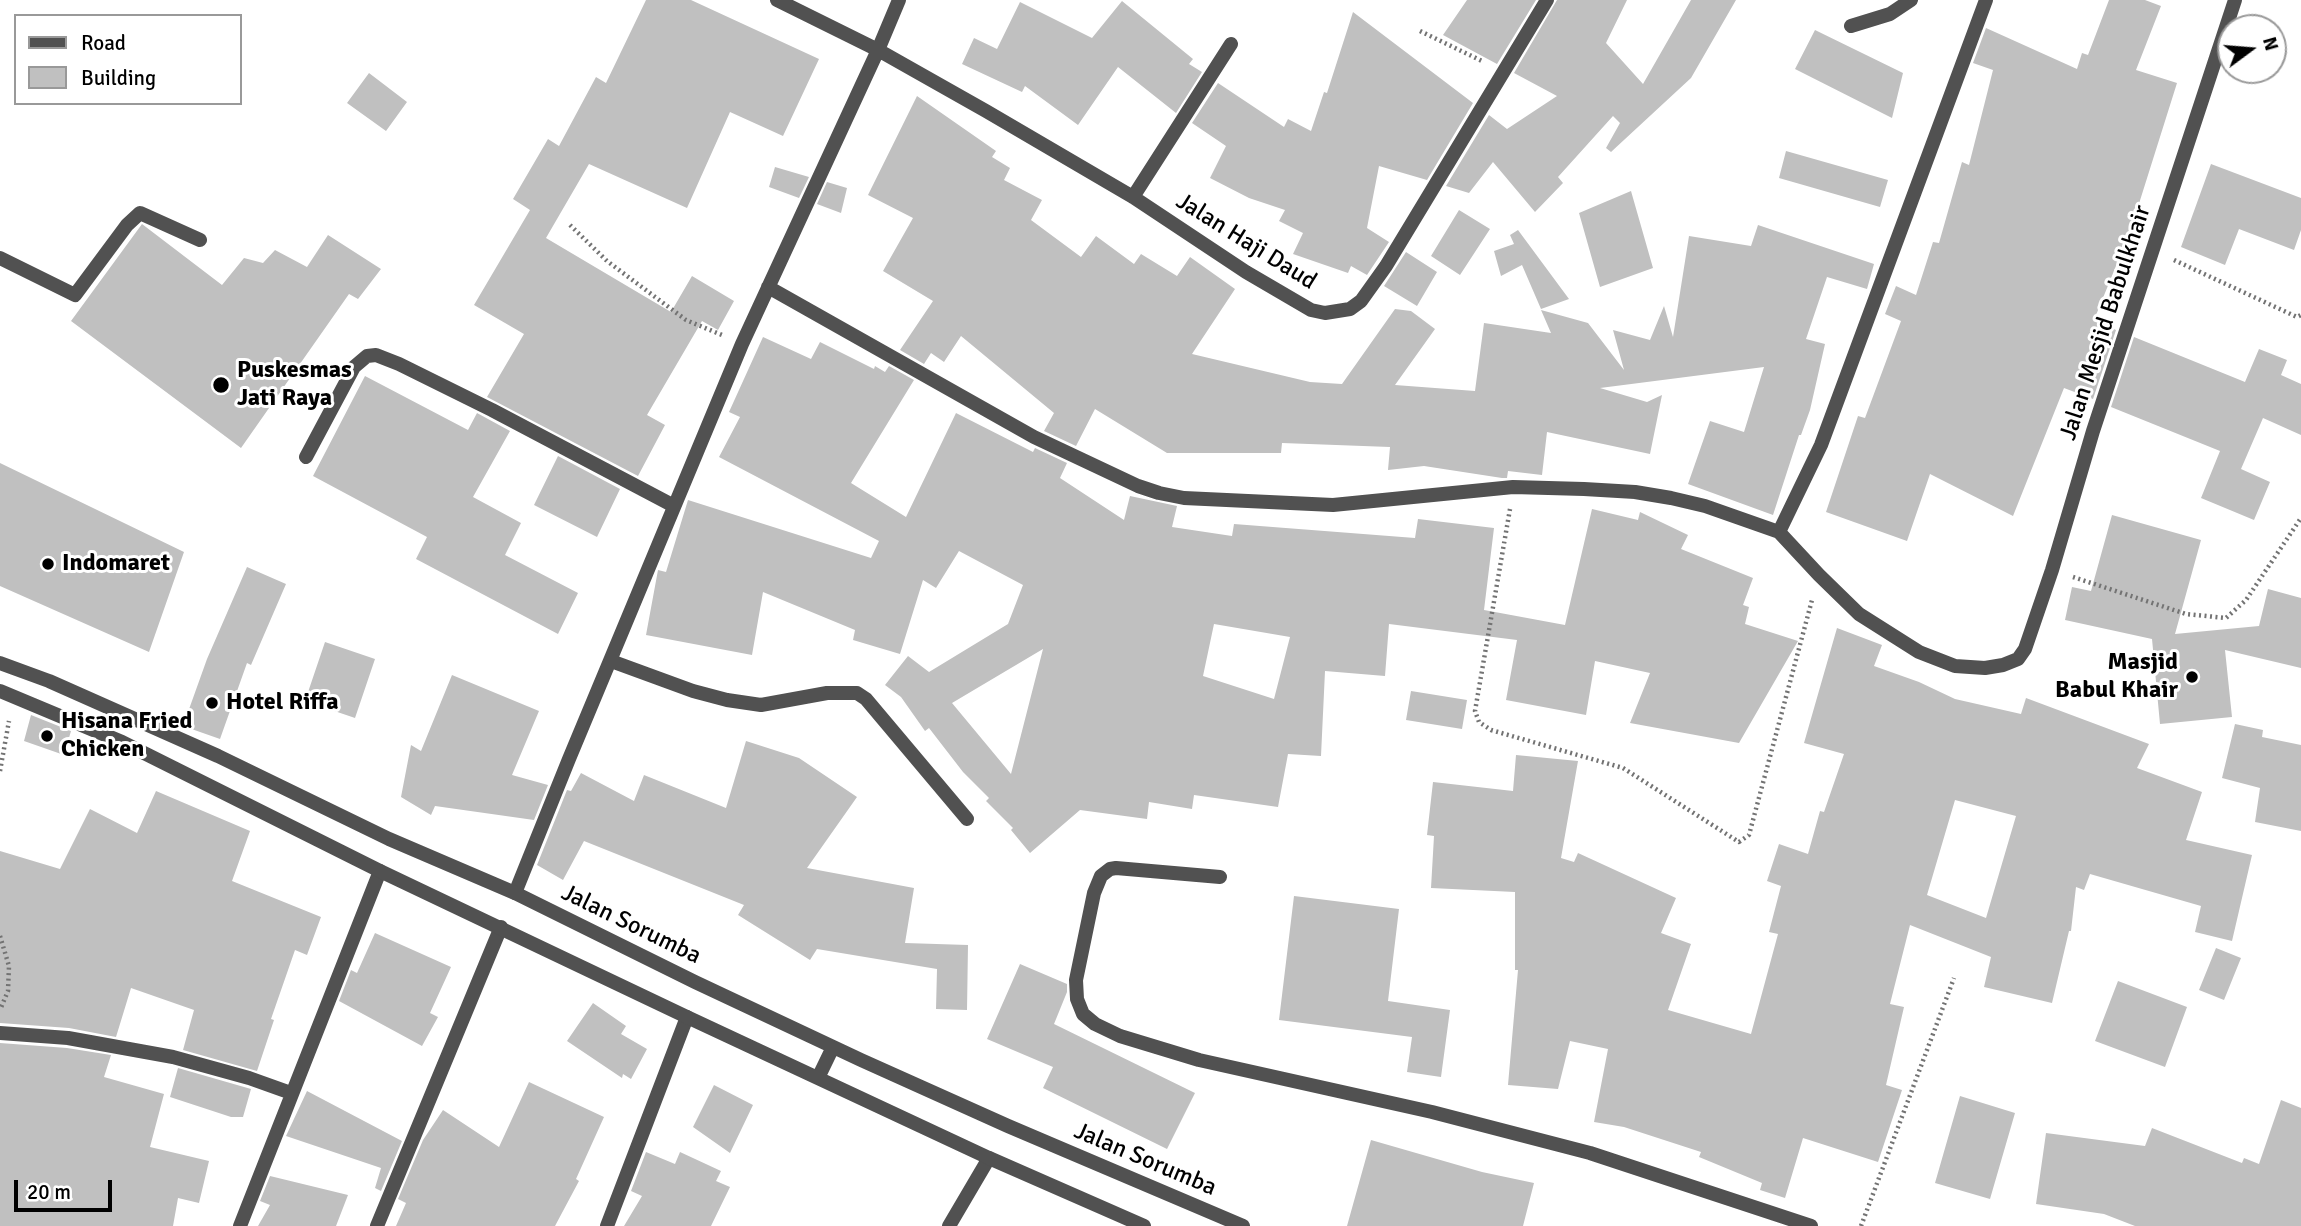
<!DOCTYPE html>
<html>
<head>
<meta charset="utf-8">
<style>
  body { margin:0 }
  #map { position:relative; width:2301px; height:1226px; overflow:hidden; background:#fff; font-family:Signika,sans-serif }
  canvas { display:block }
  .legend { position:absolute; left:14px; top:14px; width:228px; height:91px; box-sizing:border-box; background:#fff; border:2px solid #999; margin:0; padding:9px 12px; list-style:none; font-size:21px; color:#000 }
  .legend li { display:flex; align-items:center; gap:14px; height:35px }
  .legend b { width:35px; border:2px solid #999 }
  .north { position:absolute; left:2217px; top:14px; width:70px; height:70px; box-sizing:border-box; background:#fff; border:2px solid #999; border-radius:50%; rotate:74deg; font-size:19px; font-weight:700; line-height:28px; text-align:center; color:#000 }
  .north::after { content:''; display:block; margin:auto; width:24px; height:32px; background:#000; clip-path:polygon(50% 0,100% 100%,50% 72%,0 100%) }
  .scale { position:absolute; left:14px; top:1180px; width:98px; height:32px; box-sizing:border-box; border:4px solid #000; border-top:0; padding-left:9px; font-size:21px; line-height:24px; white-space:nowrap; color:#000; -webkit-text-stroke:5px #fff; paint-order:stroke }
</style>
</head>
<body>
<div id="map">
<canvas width="2301" height="1226"></canvas>
<ul class="legend">
<li><b style="height:9px;background:#515151"></b>Road</li>
<li><b style="height:19px;background:#c0c0c0"></b>Building</li>
</ul>
<div class="north">N</div>
<div class="scale">20 m</div>
</div>
<script>
const context = document.querySelector('canvas').getContext('2d');
context.lineJoin = 'round';
function paint(path, color) { context.fillStyle = color; context.fill(path, 'evenodd'); }
const toPath = rows => new Path2D(rows.map(r => 'M' + r).join(''));
function strokePath(path, color, width, dash) { context.strokeStyle = color; context.lineWidth = width; context.lineCap = dash ? 'butt' : 'round'; context.setLineDash(dash || []); context.stroke(path); }
function write(font, color, halo, rows, align = 'center') {
  context.font = font + ' Signika,sans-serif'; context.lineWidth = 6; context.setLineDash([]); context.textBaseline = 'middle'; context.strokeStyle = halo; context.fillStyle = color; for (const [text, x, y, turn = 0] of rows) {
    context.save(); context.translate(x, y); context.rotate((+turn || 0) * Math.PI / 180); context.textAlign = isNaN(turn) ? turn : align; if (halo) context.strokeText(text, 0, 0); context.fillText(text, 0, 0); context.restore();
  }
}
const building = toPath([
  [646,0,691,0,819,59,783,136,730,112,687,208,589,164,546,238,671,312,692,276,734,301,718,330,702,321,647,415,665,425,638,476,487,397,524,334,474,305,530,210,513,199,548,139,559,146,596,77,606,83],
  [1467,0,1536,0,1497,64,1443,35],
  [1557,0,1627,0,1606,43,1643,84,1691,0,1736,0,1691,78,1611,152,1606,148,1620,123,1613,116,1558,177,1563,183,1535,212,1493,162,1469,193,1446,186,1489,115,1507,129,1557,96,1514,73],
  [2109,0,2145,0,2161,6,2136,70,2177,83,2131,229,2094,320,2116,330,2093,399,2064,388,2013,516,1930,474,1907,541,1826,512,1858,416,1865,418,1901,321,1885,314,1896,286,1916,295,1933,242,1939,243,1962,162,1969,165,1993,70,1973,63,1986,28,2077,69,2082,53,2088,55],
  [1122,1,1193,59,1189,64,1202,72,1176,113,1118,67,1078,125,1025,86,1022,92,962,64,974,38,997,49,1020,2,1092,38],
  [1353,12,1473,103,1427,180,1379,166,1367,228,1389,242,1367,275,1351,266,1348,273,1293,254,1303,233,1279,221,1285,210,1249,198,1210,178,1226,146,1192,123,1218,83,1284,127,1288,119,1311,131,1324,92,1327,93],
  [1815,30,1903,73,1892,118,1795,69],
  [369,73,407,102,386,131,347,103],
  [917,96,996,151,992,157,1010,168,1004,180,1042,200,1031,220,1081,257,1096,236,1134,264,1141,254,1177,276,1190,257,1235,289,1192,354,1310,382,1342,384,1395,309,1411,311,1435,329,1395,385,1475,391,1484,323,1551,333,1541,310,1588,323,1624,370,1613,330,1650,340,1664,306,1673,337,1689,236,1751,246,1758,225,1874,264,1867,289,1827,277,1806,339,1825,344,1810,410,1801,435,1799,435,1773,515,1688,484,1710,421,1744,432,1764,367,1600,388,1647,402,1662,395,1650,454,1547,432,1542,475,1508,471,1507,478,1502,478,1424,466,1388,470,1390,447,1282,443,1281,453,1167,453,1095,409,1076,446,1044,431,1054,413,961,336,944,362,931,353,924,364,900,350,933,301,883,271,913,218,868,195],
  [1786,151,1888,180,1880,207,1779,178],
  [2211,164,2301,198,2301,230,2294,250,2239,229,2225,265,2181,247],
  [775,167,809,177,799,198,769,187],
  [827,182,847,188,841,213,817,204],
  [1631,191,1653,268,1600,287,1579,213],
  [1459,210,1490,229,1460,275,1431,256],
  [142,224,222,285,244,258,263,263,275,250,307,267,328,235,381,269,358,299,349,294,241,448,71,321],
  [1518,230,1569,299,1541,309,1522,265,1501,276,1494,251,1514,244,1510,235],
  [1406,252,1437,272,1417,306,1384,286],
  [763,337,811,359,820,342,874,369,875,366,885,372,889,366,914,380,851,483,906,517,956,413,1033,452,1035,448,1067,463,1060,478,1124,520,1130,496,1177,506,1172,527,1232,536,1234,524,1415,538,1418,519,1494,528,1484,610,1565,625,1592,509,1638,520,1640,512,1688,535,1681,549,1753,578,1743,605,1749,607,1745,624,1798,641,1739,743,1630,723,1650,673,1595,661,1586,715,1506,700,1517,640,1389,624,1385,676,1325,671,1321,756,1288,754,1278,807,1194,795,1192,809,1149,802,1147,819,1080,810,1030,853,1011,830,1013,828,986,801,989,798,963,772,929,728,925,731,901,697,885,685,908,656,929,672,1008,624,1023,585,959,551,936,588,923,580,900,654,853,640,855,630,763,592,752,655,646,635,658,570,666,572,688,500,871,558,879,541,719,457,740,417,729,412],
  [1214,624,1290,637,1274,699,1203,676],
  [1043,649,1011,774,952,703],
  [2134,337,2245,382,2259,349,2287,360,2281,375,2301,384,2301,435,2263,418,2241,469,2270,482,2254,520,2201,498,2220,451,2111,407],
  [365,376,468,430,477,413,510,431,473,497,521,523,505,555,578,593,558,634,416,559,427,537,313,476],
  [558,456,620,489,597,537,534,505],
  [0,463,184,552,149,652,0,586],
  [2112,515,2201,540,2175,634,2259,626,2268,589,2301,598,2301,668,2225,650,2232,717,2160,724,2152,639,2065,620,2072,587,2091,591],
  [247,567,286,584,251,665,247,663,220,739,183,726,207,659],
  [1837,628,1882,645,1874,666,1919,682,1955,699,2021,714,2026,698,2149,744,2137,768,2202,792,2186,840,2252,855,2232,941,2195,932,2201,906,2090,874,2084,890,2076,887,2071,931,2069,931,2052,1003,1984,987,1991,957,1910,925,1890,1004,1904,1007,1886,1085,1902,1090,1878,1162,1803,1138,1785,1198,1760,1190,1762,1183,1699,1157,1701,1152,1624,1127,1594,1122,1608,1049,1570,1041,1558,1089,1508,1085,1518,970,1515,970,1515,892,1431,888,1434,836,1427,835,1433,782,1513,791,1516,755,1578,761,1561,858,1574,862,1578,853,1676,898,1661,933,1691,944,1668,1010,1751,1034,1778,934,1769,932,1781,886,1767,881,1779,844,1808,854,1820,811,1824,812,1844,754,1804,743],
  [1955,800,2016,816,1986,918,1927,895],
  [325,642,375,659,355,718,305,701],
  [452,675,539,711,512,775,548,785,534,820,435,806,431,815,401,797,411,745,421,751],
  [1411,691,1467,700,1462,729,1406,720],
  [31,715,71,731,64,755,24,741],
  [2235,724,2263,730,2262,737,2301,745,2301,831,2255,822,2260,788,2222,778],
  [746,741,799,758,857,797,807,868,914,888,905,943,968,945,967,1010,936,1009,937,969,817,949,810,960,738,915,744,905,584,841,563,880,537,865,567,790,571,791,581,773,634,801,644,775,726,808],
  [156,791,250,831,232,881,321,917,307,955,295,950,271,1019,274,1020,257,1071,183,1050,194,1010,131,988,116,1037,69,1028,0,1023,0,851,60,869,90,809,137,833],
  [1294,896,1399,909,1388,1001,1450,1010,1441,1077,1407,1072,1412,1037,1279,1020],
  [375,933,451,967,430,1013,438,1017,422,1046,339,1001,351,970,357,973],
  [2216,948,2241,958,2224,1000,2199,990],
  [1020,964,1067,984,1067,992,1054,1024,1195,1093,1167,1149,1043,1088,1053,1067,987,1039],
  [2118,981,2187,1007,2165,1067,2095,1041],
  [593,1003,626,1026,621,1034,647,1049,631,1079,623,1074,622,1078,567,1041],
  [0,1043,67,1048,111,1055,104,1077,164,1094,150,1147,209,1161,199,1203,178,1198,173,1226,0,1226],
  [178,1068,251,1089,243,1117,231,1117,170,1097],
  [529,1082,604,1117,576,1179,579,1181,555,1226,396,1226,406,1203,398,1199,423,1140,443,1110,499,1147],
  [714,1085,753,1105,730,1153,693,1127],
  [307,1091,402,1141,381,1191,375,1188,381,1168,286,1136],
  [1960,1096,2015,1113,1990,1199,1935,1183],
  [2281,1100,2301,1108,2301,1226,2135,1226,2104,1214,2036,1204,2046,1133,2145,1146,2152,1128,2242,1163,2244,1158,2259,1164],
  [1371,1140,1482,1172,1534,1183,1523,1226,1347,1226],
  [646,1152,675,1164,680,1152,721,1171,716,1181,730,1187,711,1226,624,1226,642,1196,631,1191],
  [270,1176,348,1195,336,1226,258,1226,270,1205,260,1201]
]);
const path = toPath([
  [1420,31,1484,62],
  [570,225,607,261,686,320,722,335],
  [2174,260,2297,317,2301,315],
  [1510,509,1475,711,1479,722,1491,730,1623,768,1739,842,1749,835,1812,600],
  [2073,577,2186,614,2226,618,2246,600,2301,518],
  [0,771,9,721],
  [0,936,9,966,8,991,0,1010],
  [1861,1226,1954,978]
]);
const service = toPath([
  [0,258,75,295,127,225,140,213,200,240]
]);
const minor = toPath([
  [777,0,878,50,986,111,1133,197,1246,272,1311,310,1325,313,1350,309,1361,301,1386,266,1547,0],
  [1851,26,1890,14,1911,0],
  [1133,197,1231,44],
  [768,287,1034,437,1138,486,1159,493,1184,498,1333,505,1513,487,1584,489,1635,492,1671,498,1705,506,1779,532,1821,445,1986,0],
  [306,457,354,367,367,356,376,355,399,364,492,410,674,506],
  [1779,532,1819,575,1859,614,1919,652,1955,666,1985,668,2003,665,2018,659,2025,649,2052,570,2093,431,2235,0],
  [611,661,693,691,727,700,761,705,827,693,857,693,866,699,967,819],
  [1220,877,1116,868,1110,869,1101,876,1094,893,1076,980,1077,999,1083,1014,1095,1024,1120,1036,1199,1060,1432,1112,1590,1153,1811,1226],
  [515,893,569,759,742,344,878,50,899,0],
  [0,1033,68,1038,173,1057,249,1078,291,1093],
  [240,1226,380,871],
  [377,1226,501,927],
  [607,1226,687,1017],
  [949,1226,989,1158]
]);
const tertiary = toPath([
  [0,663,49,681,218,756,389,839,515,893,695,982,861,1060,1008,1126,1243,1226],
  [0,691,122,742,380,871,687,1017,989,1158,1144,1226],
  [818,1078,833,1047]
]);
const markers = [
  [221,385,9,"#000"],
  [48,564,7,"#000"],
  [2192,677,7,"#000"],
  [212,703,7,"#000"],
  [47,736,7,"#000"]
];
const streetNames = [
  ["Jalan Haji Daud",1246,242,32],
  ["Jalan Mesjid Babulkhair",2106,323,-72],
  ["Jalan Sorumba",631,925,26],
  ["Jalan Sorumba",1145,1160,23]
];
const poiNames = [
  ["Puskesmas",237,371],
  ["Jati Raya",237,399],
  ["Indomaret",62,564],
  ["Masjid",2178,663,"right"],
  ["Babul Khair",2178,691,"right"],
  ["Hotel Riffa",226,703],
  ["Hisana Fried",61,722],
  ["Chicken",61,750]
];
paint(building, '#c0c0c0');
strokePath(path, '#737373', 4.5, [2, 3.5]);
strokePath(service, '#515151', 14);
strokePath(minor, '#515151', 14);
strokePath(tertiary, '#515151', 14);
for (const [x, y, r, color] of markers) { const dot = new Path2D(); dot.arc(x, y, r, 0, 2 * Math.PI); context.fillStyle = color; context.fill(dot); strokePath(dot, '#fff', 2.5); }
write('24px', '#000', '#fff', streetNames);
write('bold 24px', '#000', '#fff', poiNames, 'left');
</script>
</body>
</html>
